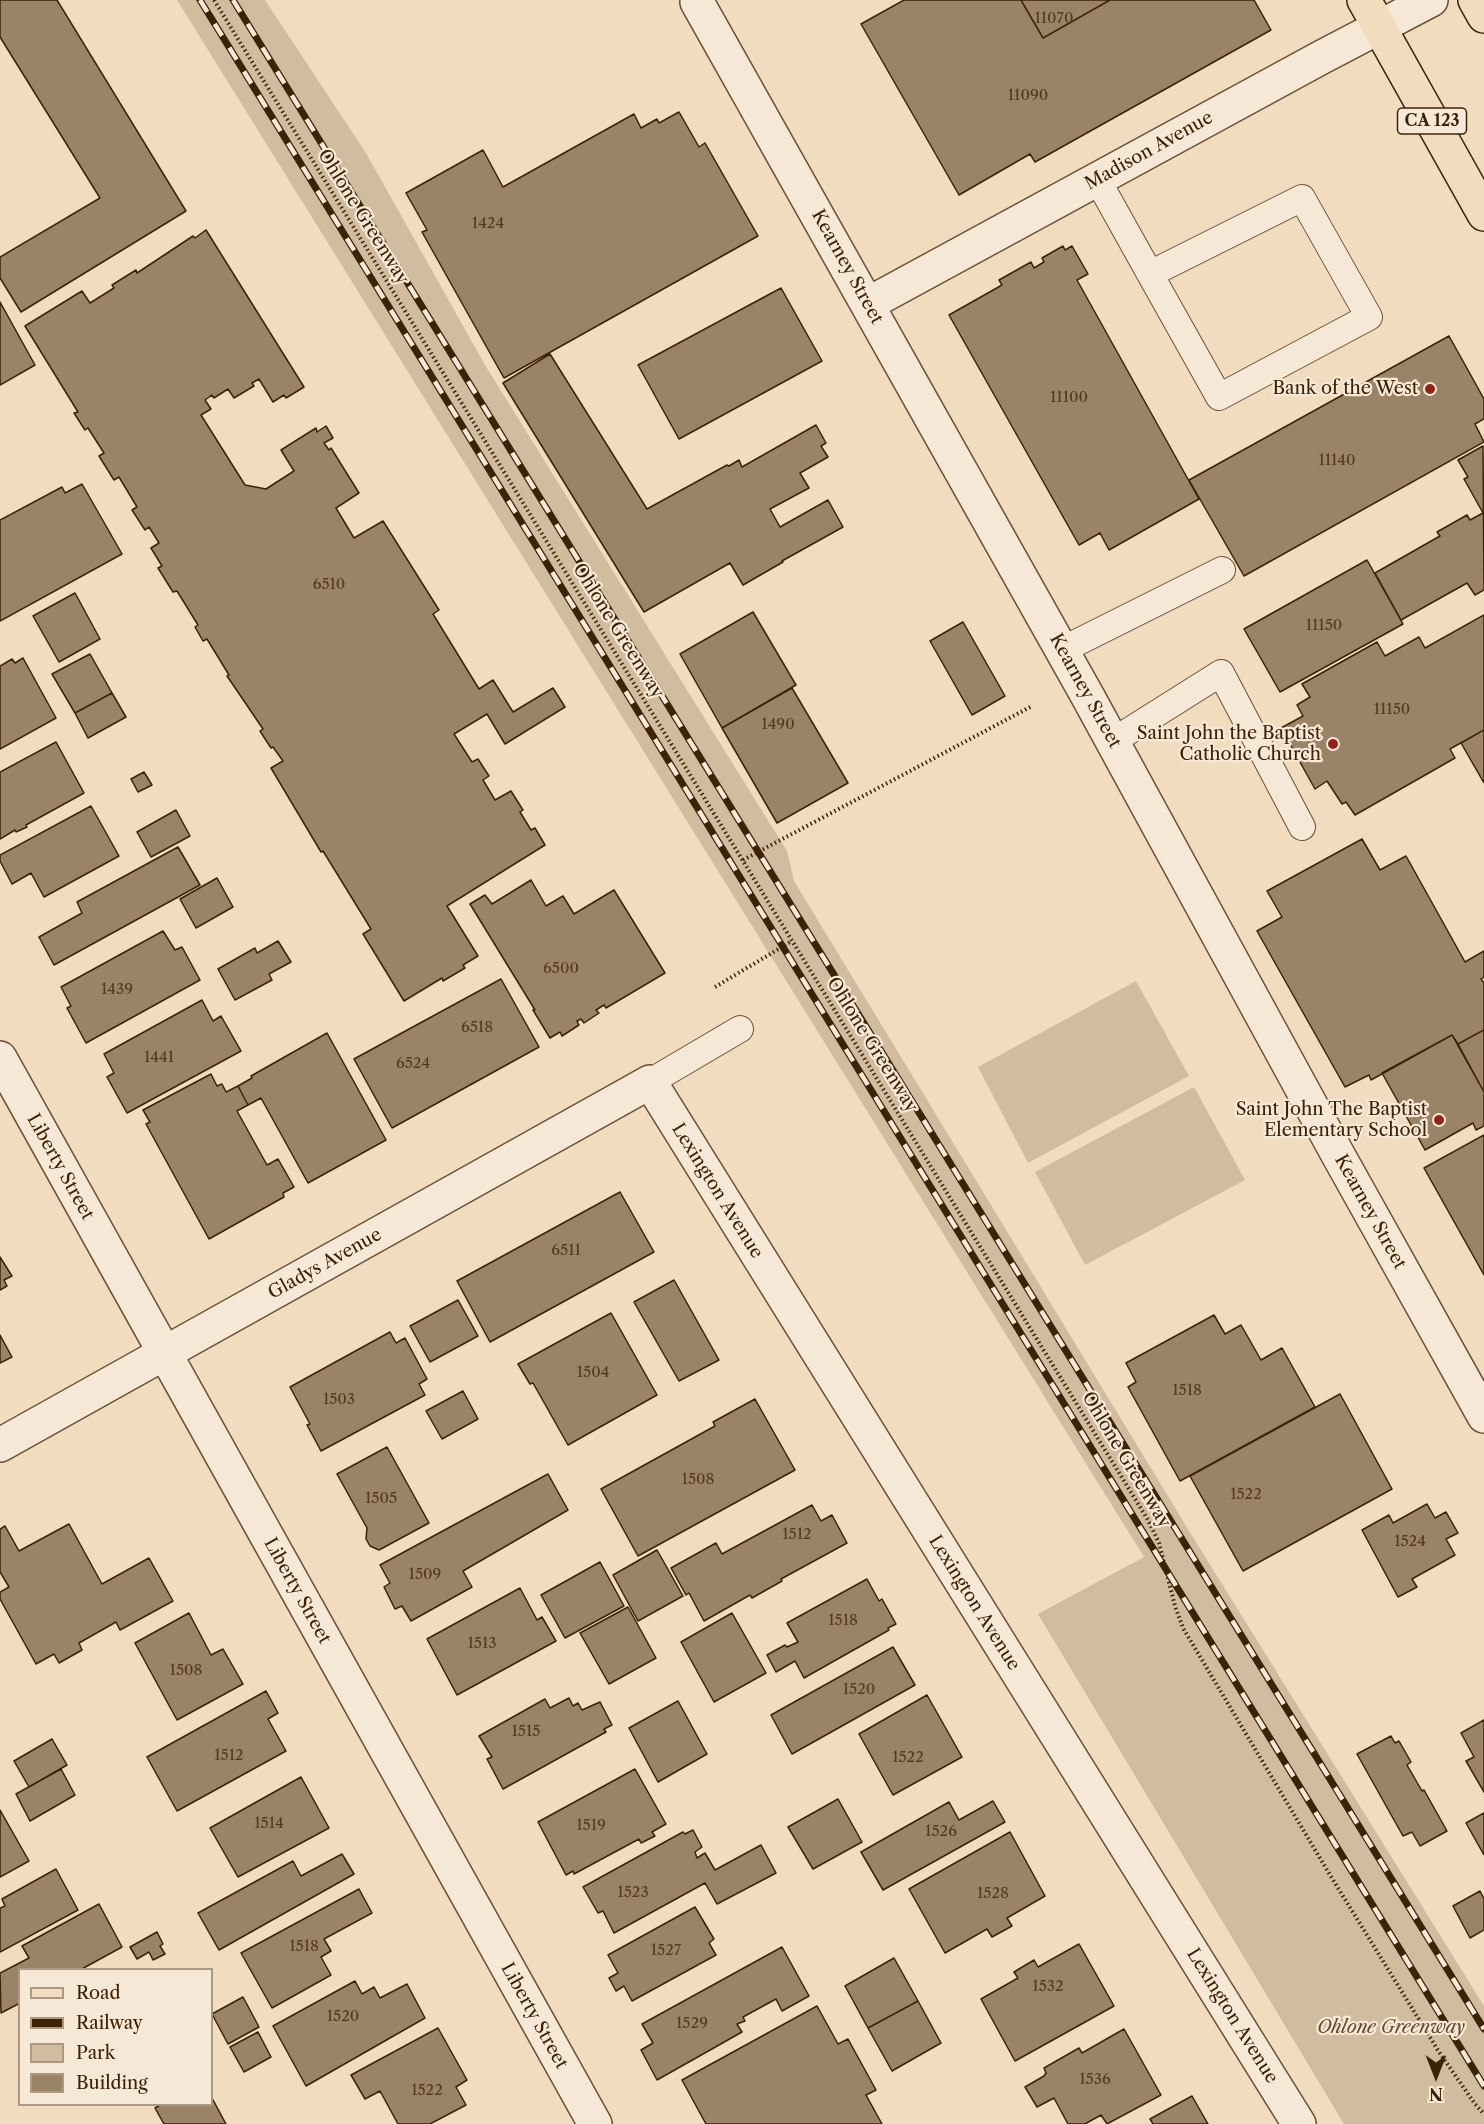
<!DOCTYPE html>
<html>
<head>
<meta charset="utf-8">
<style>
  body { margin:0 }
  #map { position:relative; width:1484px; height:2124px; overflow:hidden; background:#f1dcc0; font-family:"Libre Caslon Text",serif }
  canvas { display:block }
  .legend { position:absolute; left:18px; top:1968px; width:195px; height:138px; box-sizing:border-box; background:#f6e8d6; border:2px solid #ac9983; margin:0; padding:8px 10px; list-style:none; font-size:18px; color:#3c2206 }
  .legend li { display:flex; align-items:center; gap:12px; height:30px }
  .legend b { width:30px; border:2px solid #ac9983 }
  .north { position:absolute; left:1406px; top:2046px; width:60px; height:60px; -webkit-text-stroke:4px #f6e8d6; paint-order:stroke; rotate:180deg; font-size:16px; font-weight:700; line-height:24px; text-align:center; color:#3c2206 }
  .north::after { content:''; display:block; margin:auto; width:21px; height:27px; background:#3c2206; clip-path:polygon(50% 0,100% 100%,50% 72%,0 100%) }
</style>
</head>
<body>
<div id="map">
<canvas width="1484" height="2124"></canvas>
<ul class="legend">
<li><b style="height:8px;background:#f1dcc0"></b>Road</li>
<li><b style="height:8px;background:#3c2206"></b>Railway</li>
<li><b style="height:16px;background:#d2bca0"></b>Park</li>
<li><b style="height:16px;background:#9a8367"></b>Building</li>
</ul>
<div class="north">N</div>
</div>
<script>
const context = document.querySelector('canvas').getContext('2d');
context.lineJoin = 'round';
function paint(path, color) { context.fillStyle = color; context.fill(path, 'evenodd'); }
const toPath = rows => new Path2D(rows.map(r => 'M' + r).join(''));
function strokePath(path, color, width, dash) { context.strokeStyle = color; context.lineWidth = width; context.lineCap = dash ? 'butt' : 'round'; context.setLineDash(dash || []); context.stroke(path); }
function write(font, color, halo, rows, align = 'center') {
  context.font = font + ' "Libre Caslon Text",serif'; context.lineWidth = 4.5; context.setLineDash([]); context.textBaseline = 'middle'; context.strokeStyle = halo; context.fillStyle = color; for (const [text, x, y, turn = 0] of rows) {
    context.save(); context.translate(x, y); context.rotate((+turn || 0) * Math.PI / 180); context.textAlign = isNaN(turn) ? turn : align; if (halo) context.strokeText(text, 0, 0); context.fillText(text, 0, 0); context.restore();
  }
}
const green = toPath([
  [177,0,265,0,366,153,485,365,787,851,794,881,1191,1534,1484,2006,1484,2124,1344,2124,1038,1614,1144,1557],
  [1136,981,1189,1076,1028,1163,978,1067],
  [1194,1087,1245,1180,1085,1265,1035,1172]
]);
const building = toPath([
  [0,0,57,0,186,211,21,312,0,278,0,257,100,198,0,37,0,0],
  [904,0,1021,0,1043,38,1110,0,1254,0,1271,30,1035,162,1030,154,959,195,861,24,904,0],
  [1021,0,1110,0,1043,38,1021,0],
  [679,112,699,147,705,143,758,236,504,378,422,232,427,230,406,193,483,150,503,187,634,114,641,128,657,119,659,123,679,112],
  [206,230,304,387,286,398,284,395,273,402,259,379,252,383,254,386,234,398,228,389,214,398,212,395,205,400,211,409,201,415,245,485,266,489,294,471,281,450,316,428,317,432,326,426,333,438,324,443,329,450,331,448,359,493,336,508,354,538,383,521,439,610,433,614,479,689,493,680,513,712,553,688,565,707,505,744,487,714,454,734,472,762,478,759,489,776,483,780,495,800,511,791,523,810,520,812,531,830,535,828,545,845,447,906,478,956,463,965,465,968,443,981,442,978,404,1001,363,934,371,929,323,851,321,852,271,768,283,761,273,747,271,748,260,731,263,729,227,676,229,675,207,639,203,641,195,627,198,625,177,591,173,592,158,568,162,566,151,548,159,543,149,527,145,530,132,510,137,507,119,477,114,480,99,456,104,453,88,428,85,430,74,413,78,412,25,326,82,291,90,303,114,288,112,285,136,270,137,273,193,236,195,238,206,230],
  [1063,246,1065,250,1072,246,1088,274,1077,280,1199,499,1109,550,1100,533,1079,545,949,315,1002,285,999,280,1031,262,1034,268,1044,262,1042,258,1063,246],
  [781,288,822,361,679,439,638,365,781,288],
  [0,302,35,365,0,385,0,302],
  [1449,336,1484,399,1484,419,1475,424,1484,442,1244,576,1189,480,1449,336],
  [550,354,647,509,727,465,729,466,739,460,742,467,816,425,826,443,821,446,828,457,800,473,809,488,770,509,780,527,828,500,843,527,782,561,783,562,743,585,730,563,644,612,503,383,550,354],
  [1483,446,1484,590,1475,595,1467,583,1401,620,1375,573,1440,536,1437,532,1467,515,1470,520,1483,513,1464,479,1468,477,1458,460,1483,446],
  [82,484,122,554,0,621,0,520,62,487,65,493,82,484],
  [1367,560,1403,624,1280,692,1244,629,1367,560],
  [75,593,100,639,59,662,33,616,75,593],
  [753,612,796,685,722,728,680,654,753,612],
  [1484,615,1484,730,1450,749,1455,758,1355,815,1346,802,1342,804,1327,781,1315,789,1281,728,1303,716,1297,705,1310,697,1302,684,1377,642,1385,656,1419,637,1425,648,1484,615],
  [963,622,1005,696,972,715,930,641,963,622],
  [90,654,112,693,75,713,52,674,90,654],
  [23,658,56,718,0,749,0,666,12,659,15,663,23,658],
  [792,688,848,783,777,823,722,728,792,688],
  [112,693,126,717,88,738,75,713,112,693],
  [1484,730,1484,783,1461,743,1484,730],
  [56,742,84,793,26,825,27,827,16,832,15,830,0,839,0,772,56,742],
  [144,772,152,785,138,792,131,779,144,772],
  [91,806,119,856,44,897,31,873,12,884,0,861,0,855,91,806],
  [176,810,190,836,151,857,137,832,176,810],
  [1362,839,1380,870,1406,856,1465,962,1484,951,1484,977,1481,979,1484,983,1484,1030,1458,1044,1452,1035,1371,1080,1369,1075,1345,1087,1257,931,1282,917,1267,891,1362,839],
  [178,847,200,885,54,965,39,937,82,913,77,902,178,847],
  [217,878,233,907,196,928,180,899,217,878],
  [531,880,546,906,563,896,574,914,614,890,665,973,606,1008,604,1005,596,1010,599,1013,584,1023,581,1019,577,1021,579,1025,562,1036,560,1032,550,1038,533,1010,535,1010,470,904,485,895,492,904,531,880],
  [163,931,175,950,182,947,200,980,86,1043,67,1008,71,1006,61,987,163,931],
  [278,941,291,962,269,974,272,980,235,1000,218,969,255,948,257,953,278,941],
  [501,979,539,1047,392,1128,354,1059,501,979],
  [202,1000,213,1021,221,1016,241,1051,127,1113,107,1077,114,1073,104,1054,202,1000],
  [1484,1030,1484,1092,1458,1044,1484,1030],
  [327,1033,386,1140,308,1183,261,1098,248,1105,238,1086,252,1078,251,1076,327,1033],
  [1452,1035,1484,1092,1484,1126,1476,1130,1473,1123,1425,1150,1382,1073,1452,1035],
  [211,1074,217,1086,222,1084,226,1092,238,1086,248,1105,237,1111,267,1165,278,1159,294,1187,283,1193,284,1197,209,1239,146,1124,150,1122,143,1110,211,1074],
  [1484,1135,1484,1275,1424,1168,1484,1135],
  [620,1192,654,1252,490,1342,457,1281,620,1192],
  [0,1257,12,1276,4,1280,7,1286,0,1290,0,1257],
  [674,1280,719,1360,679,1381,634,1302,674,1280],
  [458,1300,478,1336,430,1362,410,1326,458,1300],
  [611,1313,657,1395,568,1445,533,1383,530,1384,518,1364,611,1313],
  [1214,1315,1225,1334,1241,1325,1261,1360,1282,1348,1315,1407,1180,1481,1128,1387,1136,1382,1126,1363,1214,1315],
  [390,1332,396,1343,405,1338,427,1379,419,1384,425,1395,321,1451,307,1425,310,1424,290,1387,390,1332],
  [0,1335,12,1357,0,1363,0,1335],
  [463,1391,478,1419,442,1439,426,1411,463,1391],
  [1340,1394,1392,1489,1243,1571,1190,1476,1340,1394],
  [755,1399,795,1470,638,1556,601,1489,715,1426,713,1422,755,1399],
  [387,1447,429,1523,379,1550,370,1546,366,1539,367,1528,337,1474,387,1447],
  [548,1474,568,1510,463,1571,472,1587,411,1621,402,1606,395,1609,384,1587,390,1583,380,1565,548,1474],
  [1427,1504,1435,1518,1446,1512,1458,1533,1446,1539,1455,1555,1412,1579,1417,1587,1398,1597,1362,1530,1389,1515,1393,1523,1427,1504],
  [812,1505,821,1521,832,1515,847,1543,781,1579,782,1581,752,1598,750,1595,704,1621,689,1593,686,1595,671,1568,716,1543,722,1554,812,1505],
  [69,1524,102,1584,149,1558,173,1601,120,1630,116,1622,79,1643,82,1650,59,1663,54,1654,36,1664,0,1599,0,1592,9,1587,0,1572,0,1529,5,1526,19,1551,69,1524],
  [657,1550,683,1596,638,1621,613,1575,657,1550],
  [600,1562,624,1606,565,1638,541,1595,600,1562],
  [867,1579,879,1601,882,1599,896,1624,888,1628,889,1630,804,1678,795,1661,776,1672,767,1655,785,1645,787,1647,798,1642,787,1623,867,1579],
  [520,1588,537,1620,542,1617,556,1641,457,1695,427,1639,520,1588],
  [628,1607,656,1658,609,1684,580,1633,628,1607],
  [189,1613,211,1655,223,1649,243,1684,177,1720,135,1643,189,1613],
  [732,1613,766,1673,714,1702,681,1642,732,1613],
  [893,1647,915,1685,792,1754,771,1715,893,1647],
  [266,1691,278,1713,268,1719,286,1751,177,1811,147,1757,266,1691],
  [927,1695,962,1757,893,1795,859,1734,927,1695],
  [569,1698,573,1706,578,1703,582,1710,600,1702,612,1725,604,1729,606,1732,503,1789,487,1759,492,1757,479,1736,545,1699,550,1708,569,1698],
  [678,1701,707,1754,658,1782,629,1728,678,1701],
  [1484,1720,1484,1792,1466,1761,1474,1757,1461,1733,1484,1720],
  [1391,1736,1395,1743,1399,1741,1411,1762,1407,1765,1422,1791,1424,1790,1447,1831,1420,1846,1412,1832,1403,1836,1357,1754,1391,1736],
  [52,1739,67,1765,29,1787,14,1761,52,1739],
  [61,1769,75,1795,30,1821,16,1794,61,1769],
  [635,1769,666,1824,652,1832,655,1836,641,1843,639,1839,574,1874,573,1871,566,1875,538,1822,635,1769],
  [301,1777,329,1828,238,1877,210,1828,301,1777],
  [838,1799,862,1842,813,1869,788,1827,838,1799],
  [993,1801,1005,1822,883,1890,861,1852,949,1802,959,1820,993,1801],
  [0,1810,29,1861,0,1877,0,1810],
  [1484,1813,1484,1855,1466,1823,1484,1813],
  [693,1830,702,1847,695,1852,697,1858,705,1853,715,1870,761,1845,776,1873,717,1904,705,1883,614,1933,603,1911,598,1913,583,1887,683,1832,685,1834,693,1830],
  [1010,1832,1045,1896,1007,1918,1012,1926,992,1937,987,1929,945,1953,909,1889,1010,1832],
  [342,1854,354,1874,219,1950,198,1913,293,1861,301,1876,342,1854],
  [56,1869,78,1910,0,1952,0,1908,5,1906,2,1899,56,1869],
  [359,1889,372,1913,324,1939,331,1951,321,1957,331,1975,272,2008,241,1953,359,1889],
  [1480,1891,1484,1899,1484,1930,1470,1938,1453,1906,1480,1891],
  [99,1904,122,1947,80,1970,20,1970,20,2003,1,2013,0,1973,29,1958,22,1946,99,1904],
  [695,1907,714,1939,709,1943,716,1955,632,2001,624,1986,616,1991,609,1978,618,1973,608,1955,695,1907],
  [157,1932,163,1944,160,1946,165,1954,153,1960,149,1952,137,1959,130,1947,157,1932],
  [1079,1944,1114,2006,1015,2061,981,1999,1018,1978,1014,1972,1034,1960,1038,1967,1079,1944],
  [782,1947,809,1996,782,2011,776,1999,743,2017,745,2021,737,2024,742,2032,657,2080,641,2050,653,2043,642,2024,782,1947],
  [894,1958,918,2001,868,2028,845,1986,894,1958],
  [355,1981,362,1994,374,1987,380,1998,407,1984,425,2018,306,2086,273,2026,355,1981],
  [243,1997,259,2027,228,2044,212,2014,243,1997],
  [918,2001,941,2043,892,2071,868,2028,918,2001],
  [817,2006,838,2044,848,2039,876,2090,866,2095,882,2124,706,2124,682,2080,817,2006],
  [438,2028,467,2080,456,2087,466,2105,430,2124,398,2124,380,2091,365,2099,351,2075,438,2028],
  [1124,2029,1161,2095,1107,2124,1101,2115,1085,2124,1068,2124,1054,2098,1037,2107,1025,2087,1044,2076,1046,2073,1044,2068,1079,2048,1082,2053,1124,2029],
  [258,2032,271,2057,244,2072,230,2047,258,2032],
  [1192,2096,1208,2124,1153,2124,1150,2119,1192,2096],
  [212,2098,226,2124,164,2124,155,2108,162,2104,212,2104,212,2098]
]);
const path = toPath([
  [214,0,1148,1520,1159,1543,1175,1606,1183,1628,1330,1875,1439,2052,1475,2104,1484,2114],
  [743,860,1032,706],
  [715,987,792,941]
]);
const service = toPath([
  [1097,179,1150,274,1219,397,1369,317,1302,198,1150,274],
  [1062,650,1222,570],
  [1113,741,1221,673,1302,827],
  [650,1082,740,1029]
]);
const minor = toPath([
  [697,2,1087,695,1337,1153,1484,1416],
  [868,304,1322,57,1431,0],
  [0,1058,595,2124],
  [0,1445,650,1082,1299,2124]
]);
const primary = toPath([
  [1364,0,1484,214],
  [1475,0,1484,16]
]);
const rail = toPath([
  [200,0,1484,2086],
  [233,0,1484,2029]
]);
const markers = [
  [1430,389,6,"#8f2418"],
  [1333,744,6,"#8f2418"],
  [1439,1120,6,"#8f2418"]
];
const numberNames = [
  ["11070",1054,19],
  ["11090",1028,96],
  ["1424",488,224],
  ["11100",1069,398],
  ["11140",1337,461],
  ["6510",329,585],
  ["11150",1324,626],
  ["11150",1392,710],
  ["1490",778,725],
  ["6500",561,969],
  ["1439",117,990],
  ["6518",477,1028],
  ["1441",159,1058],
  ["6524",413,1064],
  ["6511",566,1251],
  ["1504",593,1373],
  ["1518",1187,1391],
  ["1503",339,1400],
  ["1508",698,1480],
  ["1522",1246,1495],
  ["1505",381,1499],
  ["1512",797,1535],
  ["1524",1410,1542],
  ["1509",425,1575],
  ["1518",843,1621],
  ["1513",482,1644],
  ["1508",186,1671],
  ["1520",859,1690],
  ["1515",526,1732],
  ["1512",229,1756],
  ["1522",908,1758],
  ["1514",269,1824],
  ["1519",591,1826],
  ["1526",941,1832],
  ["1523",633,1893],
  ["1528",993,1894],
  ["1518",304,1947],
  ["1527",666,1951],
  ["1532",1048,1987],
  ["1520",343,2017],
  ["1529",692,2024],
  ["1536",1095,2080],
  ["1522",427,2091]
];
const shields = [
  [1432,121,69]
];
const shieldNames = [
  ["CA 123",1432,121]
];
const streetNames = [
  ["Madison Avenue",1149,151,-29],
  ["Ohlone Greenway",363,217,58],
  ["Kearney Street",847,267,61],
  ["Ohlone Greenway",618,631,58],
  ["Kearney Street",1085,691,61],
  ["Ohlone Greenway",872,1045,58],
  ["Liberty Street",60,1167,61],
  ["Lexington Avenue",717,1191,58],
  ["Kearney Street",1370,1212,61],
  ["Gladys Avenue",325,1264,-29],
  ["Ohlone Greenway",1126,1460,59],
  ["Liberty Street",297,1591,61],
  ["Lexington Avenue",974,1603,58],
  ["Liberty Street",534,2016,61],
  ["Lexington Avenue",1232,2016,58]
];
const poiNames = [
  ["Bank of the West",1418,389],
  ["Saint John the Baptist",1321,734],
  ["Catholic Church",1321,755],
  ["Saint John The Baptist",1427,1110],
  ["Elementary School",1427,1131]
];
const parkNames = [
  ["Ohlone Greenway",1391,2028]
];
paint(green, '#d2bca0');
paint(building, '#9a8367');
strokePath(building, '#3c2206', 1.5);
strokePath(service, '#695034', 28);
strokePath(minor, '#695034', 36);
strokePath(primary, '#3c2206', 36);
strokePath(path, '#3c2206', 4, [1.5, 3]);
strokePath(service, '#f6e8d6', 26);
strokePath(minor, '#f6e8d6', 33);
strokePath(primary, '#f1dcc0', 33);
strokePath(rail, '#3c2206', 7);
strokePath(rail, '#f6e8d6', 4.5, [14]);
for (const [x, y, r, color] of markers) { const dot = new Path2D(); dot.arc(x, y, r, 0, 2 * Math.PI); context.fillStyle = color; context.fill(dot); strokePath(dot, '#f6e8d6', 2); }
write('15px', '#543a1e', null, numberNames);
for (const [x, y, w] of shields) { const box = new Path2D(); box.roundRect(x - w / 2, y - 13, w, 26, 4.5); context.fillStyle = '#f6e8d6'; context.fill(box); strokePath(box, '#3c2206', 1.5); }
write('bold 16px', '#3c2206', null, shieldNames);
write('18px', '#3c2206', '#f6e8d6', streetNames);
write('18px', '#3c2206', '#f6e8d6', poiNames, 'right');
write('italic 18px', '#62482c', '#f6e8d6', parkNames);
</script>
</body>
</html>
